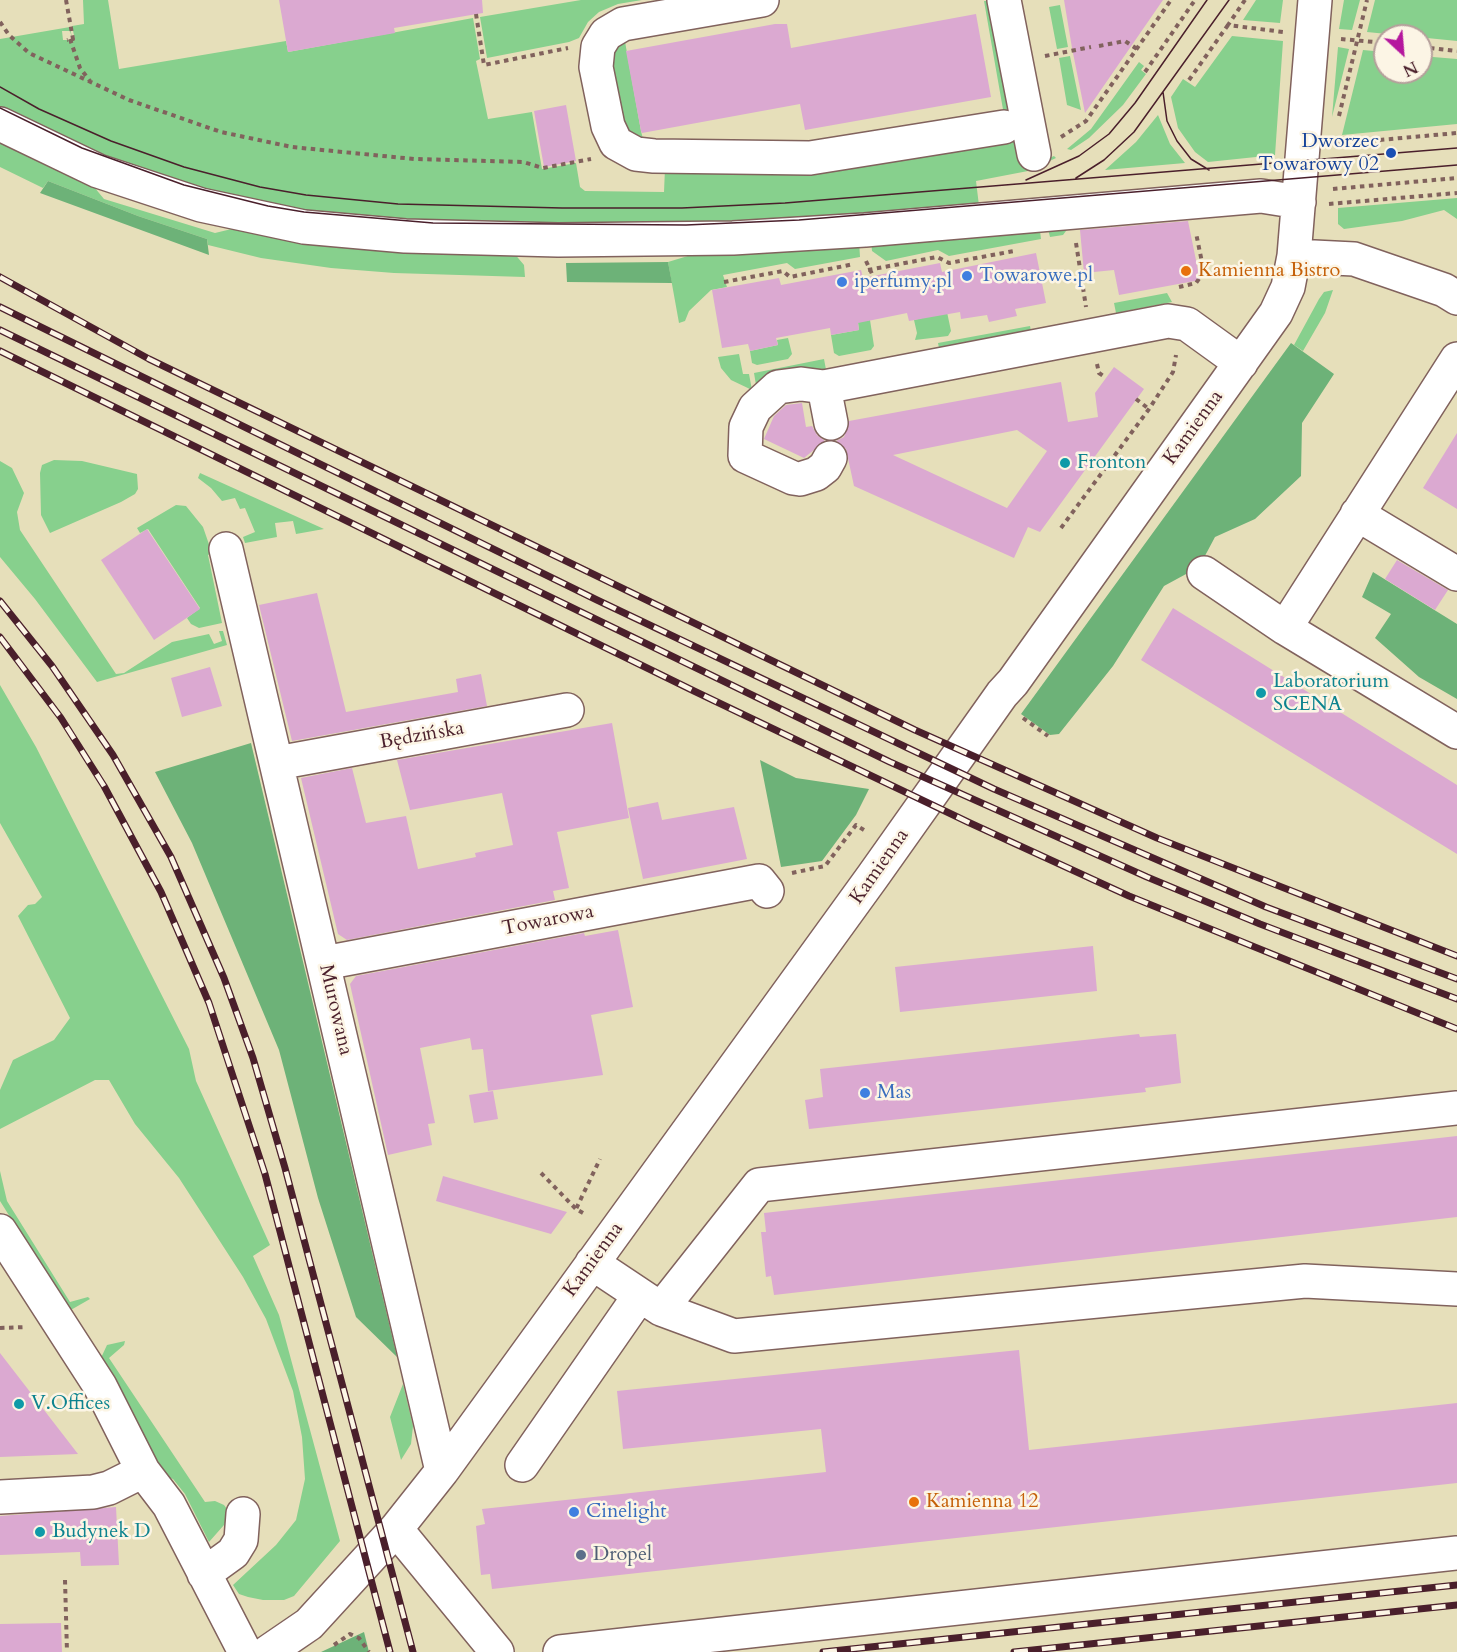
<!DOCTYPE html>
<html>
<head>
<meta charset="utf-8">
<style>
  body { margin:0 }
  #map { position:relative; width:1457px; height:1652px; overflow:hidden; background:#e6dfba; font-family:Cardo,serif }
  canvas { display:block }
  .north { position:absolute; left:1373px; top:24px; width:60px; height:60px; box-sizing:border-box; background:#fcf5e5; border:2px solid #b59f9b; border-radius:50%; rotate:154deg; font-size:16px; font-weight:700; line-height:24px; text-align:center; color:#4a1f2b }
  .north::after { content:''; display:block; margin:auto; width:21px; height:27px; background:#b5179e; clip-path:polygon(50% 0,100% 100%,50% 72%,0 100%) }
</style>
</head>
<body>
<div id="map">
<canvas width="1457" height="1652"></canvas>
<div class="north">N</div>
</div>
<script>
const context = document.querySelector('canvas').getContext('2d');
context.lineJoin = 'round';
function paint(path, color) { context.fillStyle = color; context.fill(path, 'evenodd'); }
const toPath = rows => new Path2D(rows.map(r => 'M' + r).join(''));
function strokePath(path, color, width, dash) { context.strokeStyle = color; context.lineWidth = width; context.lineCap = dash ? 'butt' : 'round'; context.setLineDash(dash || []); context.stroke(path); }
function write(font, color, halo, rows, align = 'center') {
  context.font = font + ' Cardo,serif'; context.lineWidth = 5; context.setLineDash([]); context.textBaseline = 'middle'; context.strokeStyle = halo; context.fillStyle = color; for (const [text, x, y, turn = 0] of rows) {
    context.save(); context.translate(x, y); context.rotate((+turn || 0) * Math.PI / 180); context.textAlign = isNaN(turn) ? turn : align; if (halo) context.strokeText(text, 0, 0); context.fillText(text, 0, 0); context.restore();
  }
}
const green = toPath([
  [83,0,108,0,119,69,286,41,288,52,473,18,480,59,476,61,488,119,532,112,542,169,576,163,580,187,585,191,664,192,665,168,1008,138,984,1,990,1,1025,168,1054,156,1056,158,1028,171,976,181,980,214,455,231,234,207,0,116,0,39,70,27,72,38,70,31,62,31,63,40,75,40,72,26,84,24],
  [581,0,642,0,618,4,599,12,588,22,579,38,569,42,487,58,480,17],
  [1256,0,1283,0,1280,23,1243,20],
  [1344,0,1360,0,1352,30,1339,29],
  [1375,0,1457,0,1457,41,1367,32],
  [1060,5,1068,47,1057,49,1049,7],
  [624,36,641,131,644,143,628,141,608,67,617,38],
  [1232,36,1283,41,1275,155,1208,162,1195,152,1178,128,1171,97,1183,79,1195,87],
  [1338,47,1349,49,1332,117],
  [1363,50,1385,52,1385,72,1421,72,1421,56,1457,59,1457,124,1342,135],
  [1070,56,1081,110,1067,105,1059,58],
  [1139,62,1144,66,1141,70,1146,74,1123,105,1089,138,1071,150,1067,149,1091,129],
  [1158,115,1170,144,1185,163,1105,170,1136,142],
  [0,135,85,176,104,199,215,233,244,226,513,252,524,265,525,277,394,273,331,268,261,258,208,245,207,239,138,216,48,181,43,188,0,167],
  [1457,198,1457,219,1444,210,1402,221,1344,229,1338,224,1338,208],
  [1069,227,1063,235,1050,237,1048,229,1040,231,1041,239,949,256,938,250,886,261,872,251,871,240],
  [859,241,860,257,795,269,787,263,723,275,727,287,711,290,689,311,685,321,679,323,668,262,711,249],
  [1333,290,1325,313,1303,351,1294,345,1319,299,1324,292],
  [1167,293,1172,302,1116,313,1114,303],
  [947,312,951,331,948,336,915,340,917,333,914,320],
  [870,320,874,346,871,350,839,356,834,353,831,335,859,330,858,322],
  [1030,326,1032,336,940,353,938,343],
  [788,338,792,354,788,359,757,365,752,363,750,351,778,345,777,340],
  [739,354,743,374,749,374,752,390,731,380,721,368,718,357],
  [824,359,827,375,757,391,754,373],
  [54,460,82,461,137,474,138,489,135,494,121,502,50,533,41,515,40,473,42,465],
  [0,461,12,468,24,493,17,512,20,530,116,674,124,673,172,642,209,634,214,644,222,641,219,631,223,631,227,645,97,682,35,599,0,557],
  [200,473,324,529,296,534,293,521,275,523,277,537,245,543,243,537,255,532,245,508,240,509,235,498,222,501,211,488,198,478],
  [176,505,186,506,203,527,212,553,208,555,222,623,199,628,191,624,187,618,200,608,148,529,140,533,137,528],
  [0,685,36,747,189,1049,196,1081,270,1245,253,1256,279,1315,340,1541,294,1596,284,1600,263,1600,248,1597,239,1594,233,1585,276,1545,296,1520,305,1479,302,1437,293,1391,266,1319,243,1277,179,1178,135,1124,109,1080,95,1080,0,1129,0,1090,13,1060,54,1040,70,1018,18,916,28,905,35,904,42,897,0,823],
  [0,1171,7,1201,70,1302,88,1297,90,1299,69,1311,0,1201],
  [125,1341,124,1345,109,1358,205,1502,215,1501,224,1505,227,1509,228,1516,224,1525,209,1542,185,1494,173,1479,164,1476,100,1360,107,1345],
  [403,1384,413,1426,411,1444,401,1460,390,1417]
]);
const forest = toPath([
  [48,181,138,216,207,239,209,255,40,193],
  [668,262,672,283,567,282,566,263],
  [1291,343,1334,374,1302,423,1301,476,1255,519,1215,537,1199,567,1164,586,1113,666,1059,734,1050,735,1021,714],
  [1373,572,1457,624,1457,699,1419,677,1375,638,1391,614,1362,597],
  [251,743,397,1357,356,1317,318,1198,279,1050,192,843,155,772],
  [760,760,796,778,869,789,856,815,822,861,781,867],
  [364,1632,369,1652,321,1652]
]);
const building = toPath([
  [279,0,482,0,483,13,394,28,395,33,288,52],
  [1064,0,1163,0,1085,113,1072,48],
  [976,14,991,97,805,130,800,104,642,133,641,131,626,51,775,24,787,24,791,48],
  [566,105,576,161,544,167,534,111],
  [1188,221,1200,280,1119,295,1114,270,1084,273,1080,230],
  [1036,253,1046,303,1015,309,1017,316,989,322,987,315,961,319,960,312,909,321,907,313,858,323,859,330,831,335,830,328,776,338,778,345,750,351,748,344,722,348,712,290,779,278,781,285,861,270,863,278,940,263,942,272],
  [1114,367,1144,389,1040,532,1028,527,1014,558,854,486,846,449,836,441,844,437,849,421,1061,382,1068,422,1098,417,1095,393],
  [1017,430,1047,451,1007,508,893,455],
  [802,403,806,427,812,426,817,435,825,441,804,458,764,439,774,416,786,405],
  [1457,433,1457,509,1423,488],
  [147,529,200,609,154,640,101,560],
  [1397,560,1448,590,1435,610,1385,579],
  [317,593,346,712,458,692,456,679,481,674,487,706,292,741,259,605],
  [1173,608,1457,785,1457,854,1141,660],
  [210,667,222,706,182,717,171,678],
  [612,723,629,818,557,832,569,888,553,891,555,900,347,940,338,934,301,778,352,768,366,823,406,816,418,869,476,857,475,853,513,845,502,793,410,810,397,760],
  [658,802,662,820,734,807,747,859,643,879,628,808],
  [618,930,633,1007,591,1015,603,1075,488,1091,483,1049,472,1050,470,1038,420,1048,435,1123,428,1124,432,1145,388,1155,350,984,356,976,584,933,585,936],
  [1093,946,1097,991,900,1012,895,967],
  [1139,1034,1140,1037,1176,1034,1181,1083,1145,1088,1146,1092,809,1129,805,1100,823,1097,820,1069],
  [493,1091,498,1119,474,1123,469,1095],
  [1457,1136,1457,1217,774,1295,771,1276,766,1277,761,1232,766,1232,764,1213],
  [443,1176,567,1212,551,1234,436,1201],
  [1019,1350,1029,1450,1457,1403,1457,1483,492,1589,490,1574,481,1575,476,1526,485,1524,482,1509,826,1472,821,1429,623,1449,617,1391],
  [0,1353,78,1454,0,1457],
  [116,1507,119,1565,81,1566,80,1552,0,1555,0,1516],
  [61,1623,62,1652,0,1652,0,1624]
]);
const path = toPath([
  [66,0,73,39,67,40],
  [1245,0,1228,25,1283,32],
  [476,14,484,65,568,48],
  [0,22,9,35,29,53,129,100,221,132,292,147,414,159,523,162,543,168,591,159],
  [70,39,80,68,90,81],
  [1341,39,1385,43],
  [1099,46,1125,41,1137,49],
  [1421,47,1457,51],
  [1045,56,1091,47],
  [1145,72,1195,0],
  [1189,80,1228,25],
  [1339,116,1367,0],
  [1061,137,1086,121,1171,0],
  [1335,144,1457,133],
  [1333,189,1457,178],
  [1329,204,1457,193],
  [1076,243,1086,307],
  [866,261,873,276],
  [868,270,937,257,949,263,1014,251],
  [724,282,783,271,790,277,854,264],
  [1179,287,1196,283,1204,272,1196,233],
  [1097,364,1099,373,1106,378],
  [1136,399,1149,409],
  [1061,528,1149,409,1173,372,1176,355],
  [1023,718,1048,736],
  [792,873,825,866,856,825,864,830],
  [541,1173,576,1209],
  [583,1213,576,1209,600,1159],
  [0,1328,26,1327],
  [65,1580,67,1652],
  [334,1645,350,1634,359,1638,369,1652]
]);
const minor = toPath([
  [762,0,623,24,606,34,598,47,596,67,608,126,616,143,636,154,654,156,810,158,1004,127],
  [1004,0,1034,154],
  [0,124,98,171,201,205,304,227,405,236,558,240,733,238,865,230,1261,196,1299,202],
  [1294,256,1354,259,1444,290,1457,298],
  [1457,359,1285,628,1457,732],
  [824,387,831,423],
  [830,458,825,467,816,474,800,479,793,478,745,456,746,427,755,408,778,387,801,384,824,387,1168,321,1187,324,1241,363],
  [1357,514,1457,574],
  [226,549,442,1471],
  [1204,573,1285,628],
  [277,763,567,710],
  [324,963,759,881,767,891],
  [0,1231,100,1386,143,1471,169,1505,245,1652],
  [592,1263,661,1309,734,1336,1305,1281,1457,1289],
  [661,1309,759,1185,1457,1108],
  [522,1465,640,1295],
  [0,1497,93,1492,109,1488,143,1471],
  [396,1529,497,1652],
  [204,1574,233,1553,241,1540,243,1514],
  [268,1652,309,1624,396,1529,442,1471,873,876,1002,694,1013,682,1276,313,1288,287,1294,256,1315,0],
  [560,1652,1457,1553]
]);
const tram = toPath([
  [0,87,39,109,111,141,184,167,260,187,306,195,398,204,562,208,682,208,785,203,1457,148],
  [1163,92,1167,121,1177,141,1191,159,1209,170],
  [0,108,82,148,184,185,268,206,304,212,433,223,686,225,799,220,1457,165],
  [1076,178,1104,160,1134,132,1229,0],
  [1026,180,1079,156,1109,134,1135,103,1207,0]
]);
const rail = toPath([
  [0,277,149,359,915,730,1157,838,1457,956],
  [0,307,597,600,994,789,1266,907,1457,979],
  [0,330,890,762,1147,877,1260,924,1457,999],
  [0,351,694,691,970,823,1129,896,1457,1029],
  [0,601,52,666,113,755,171,857,224,978,253,1058,285,1168,413,1652],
  [0,637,61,718,104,786,161,892,209,1003,265,1174,390,1652],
  [823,1652,1457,1585],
  [1014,1652,1457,1605]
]);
const markers = [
  [1391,153,6,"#1a4fb4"],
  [1186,271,6,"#e8710a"],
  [967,276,6,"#3f7fe0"],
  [842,282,6,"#3f7fe0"],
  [1065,463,6,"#0f9aa8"],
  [1261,693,6,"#0f9aa8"],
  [865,1093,6,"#3f7fe0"],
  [19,1404,6,"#0f9aa8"],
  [914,1502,6,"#e8710a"],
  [574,1512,6,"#3f7fe0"],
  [40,1532,6,"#0f9aa8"],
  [581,1555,6,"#5c6f8a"]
];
const transitNames = [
  ["Dworzec",1379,142],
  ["Towarowy 02",1379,165]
];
const foodNames = [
  ["Kamienna Bistro",1198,271],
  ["Kamienna 12",926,1502]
];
const shopNames = [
  ["Towarowe.pl",979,276],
  ["iperfumy.pl",854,282],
  ["Mas",877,1093],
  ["Cinelight",586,1512]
];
const streetNames = [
  ["Kamienna",1194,428,-54],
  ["Będzińska",422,736,-10],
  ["Kamienna",880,867,-55],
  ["Towarowa",548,921,-11],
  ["Murowana",335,1010,77],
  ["Kamienna",594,1260,-54]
];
const cultureNames = [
  ["Fronton",1077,463],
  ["Laboratorium",1273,682],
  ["SCENA",1273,705],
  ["V.Offices",31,1404],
  ["Budynek D",52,1532]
];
const serviceNames = [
  ["Dropel",593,1555]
];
paint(green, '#87d08d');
paint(forest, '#6db278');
paint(building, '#dba9d1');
strokePath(minor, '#81625d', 36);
strokePath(path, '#81625d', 4, [4.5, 4.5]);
strokePath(minor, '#fff', 33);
strokePath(tram, '#4a1f2b', 1.5);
strokePath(rail, '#4a1f2b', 7);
strokePath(rail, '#fcf5e5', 4.5, [14]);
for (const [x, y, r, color] of markers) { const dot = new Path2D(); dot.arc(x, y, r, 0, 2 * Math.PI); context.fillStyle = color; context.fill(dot); strokePath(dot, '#fcf5e5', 2); }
write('20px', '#164399', '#fcf5e5', transitNames, 'right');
write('20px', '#c56008', '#fcf5e5', foodNames, 'left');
write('20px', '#366cbe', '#fcf5e5', shopNames, 'left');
write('20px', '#4a1f2b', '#fcf5e5', streetNames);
write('20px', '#0d838f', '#fcf5e5', cultureNames, 'left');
write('20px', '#4e5e75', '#fcf5e5', serviceNames, 'left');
</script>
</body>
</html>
